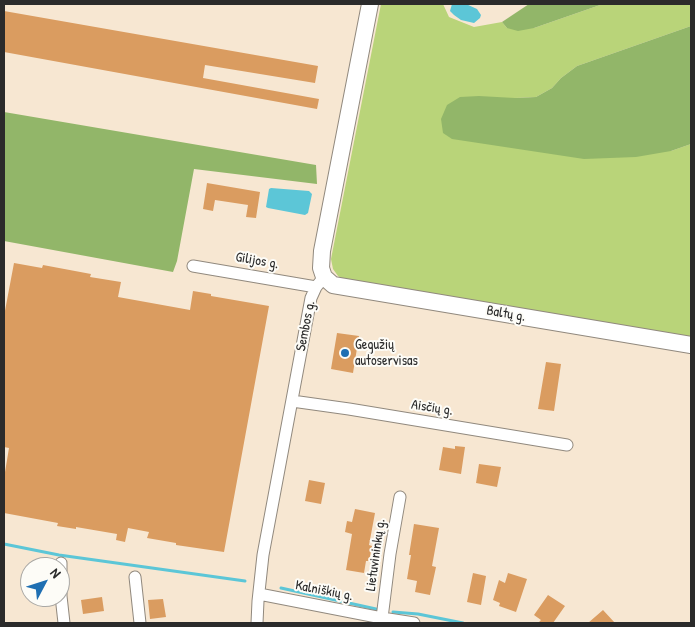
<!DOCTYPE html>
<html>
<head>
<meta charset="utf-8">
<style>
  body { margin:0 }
  #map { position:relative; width:695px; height:627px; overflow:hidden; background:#f7e7d2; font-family:"Patrick Hand",sans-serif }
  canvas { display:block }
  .frame { position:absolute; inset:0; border:5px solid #2b2b2b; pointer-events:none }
  .north { position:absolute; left:20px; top:557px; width:50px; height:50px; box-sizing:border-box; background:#fdfcf7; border:1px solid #a9a8a5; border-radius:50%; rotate:50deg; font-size:14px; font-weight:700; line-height:20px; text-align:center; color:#2b2b2b }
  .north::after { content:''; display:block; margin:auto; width:18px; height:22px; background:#1f6fb2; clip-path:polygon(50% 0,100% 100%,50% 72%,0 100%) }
</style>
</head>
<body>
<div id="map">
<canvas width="695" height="627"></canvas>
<div class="frame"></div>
<div class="north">N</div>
</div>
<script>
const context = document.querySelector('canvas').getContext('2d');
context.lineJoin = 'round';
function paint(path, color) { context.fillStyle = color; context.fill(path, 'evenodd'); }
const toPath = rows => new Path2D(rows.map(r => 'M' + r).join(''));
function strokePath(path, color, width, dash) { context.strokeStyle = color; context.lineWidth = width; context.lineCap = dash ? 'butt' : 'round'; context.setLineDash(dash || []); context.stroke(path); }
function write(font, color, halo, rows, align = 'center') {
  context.font = font + ' "Patrick Hand",sans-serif'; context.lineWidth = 4; context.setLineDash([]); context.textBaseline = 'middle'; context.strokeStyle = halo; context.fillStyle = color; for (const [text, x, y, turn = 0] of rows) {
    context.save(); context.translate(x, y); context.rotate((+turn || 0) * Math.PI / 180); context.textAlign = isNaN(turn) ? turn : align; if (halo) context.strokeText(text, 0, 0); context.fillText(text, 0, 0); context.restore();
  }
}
const green = toPath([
  [381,4,443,4,449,17,474,27,502,22,507,28,534,28,603,4,691,4,691,26,577,66,561,78,552,88,536,97,515,98,671,151,691,144,691,339,344,280,338,276,333,269,331,259]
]);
const forest = toPath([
  [529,4,603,4,534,28,518,31,507,28,502,22],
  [691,26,691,144,671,151,636,157,584,159,452,139,443,133,441,119,447,105,460,97,479,96,515,98,536,97,552,88,561,78,577,66],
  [4,112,316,165,317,184,194,169,177,261,173,272,4,241]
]);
const water = toPath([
  [452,4,466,4,477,9,481,15,480,18,474,23,461,20,454,15,450,11],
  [271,188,309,191,312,194,308,213,305,215,268,208,266,207,269,189]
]);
const stream = toPath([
  [4,544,59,555,245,581],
  [281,588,376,609],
  [393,612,418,614,463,623]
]);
const building = toPath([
  [4,11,318,66,315,83,205,65,203,78,319,99,317,109,4,52],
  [207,183,260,192,256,218,246,217,248,205,215,200,213,211,203,209],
  [14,263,42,268,43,265,91,274,90,277,121,282,118,297,190,310,193,291,211,294,211,296,269,306,224,552,176,545,176,543,147,538,149,532,128,528,125,542,116,540,117,534,76,527,76,529,57,526,58,523,4,513,4,478,9,448,4,447,4,316],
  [337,333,359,336,353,373,331,369],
  [546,362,561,364,554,411,538,409],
  [455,446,465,447,461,474,439,470,443,447,455,449],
  [479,464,501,467,497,487,476,483],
  [309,480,325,483,321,504,305,501],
  [355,509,375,513,369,545,372,546,369,561,366,561,364,573,346,570,352,534,345,532,347,521,352,522],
  [414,524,439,528,432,566,436,567,430,595,415,592,417,581,407,579,411,555,409,555],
  [473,573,486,576,481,605,467,602],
  [508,573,527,579,516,612,499,606,500,603,493,600,499,580,505,583],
  [548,595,565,606,553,623,538,623,541,620,534,615],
  [102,597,104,611,83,614,81,600],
  [163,599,166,617,150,619,148,600],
  [603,610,615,623,588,623]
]);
const minor = toPath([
  [193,266,316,287],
  [292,401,349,409,567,445],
  [400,497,390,554,382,618,414,623],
  [61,563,61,596,64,623],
  [135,577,140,623],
  [259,594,382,618,383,623],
  [257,623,258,601,263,555,311,298,316,287,324,277]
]);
const secondary = toPath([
  [370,4,322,251,321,268,324,277,333,285,691,345]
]);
const markers = [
  [345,353,5,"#1f6fb2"]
];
const streetNames = [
  ["Gilijos g.",257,261,10],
  ["Baltų g.",506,314,10],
  ["Sembos g.",306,326,-79],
  ["Aisčių g.",432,408,9],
  ["Lietuvininkų g.",376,555,-82],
  ["Kalniškių g.",324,591,11]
];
const poiNames = [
  ["Gegužių",355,345],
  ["autoservisas",355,361]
];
paint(green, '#b9d479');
paint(forest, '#92b669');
paint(water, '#5cc6d7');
strokePath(stream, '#5cc6d7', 3);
paint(building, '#da9c60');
strokePath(minor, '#91897e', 13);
strokePath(secondary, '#91897e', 18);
strokePath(minor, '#fff', 11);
strokePath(secondary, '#fff', 16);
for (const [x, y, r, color] of markers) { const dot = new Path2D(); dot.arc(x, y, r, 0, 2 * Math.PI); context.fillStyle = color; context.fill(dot); strokePath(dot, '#fdfcf7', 2); }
write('14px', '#2b2b2b', '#fdfcf7', streetNames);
write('14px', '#2b2b2b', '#fdfcf7', poiNames, 'left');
</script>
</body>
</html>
